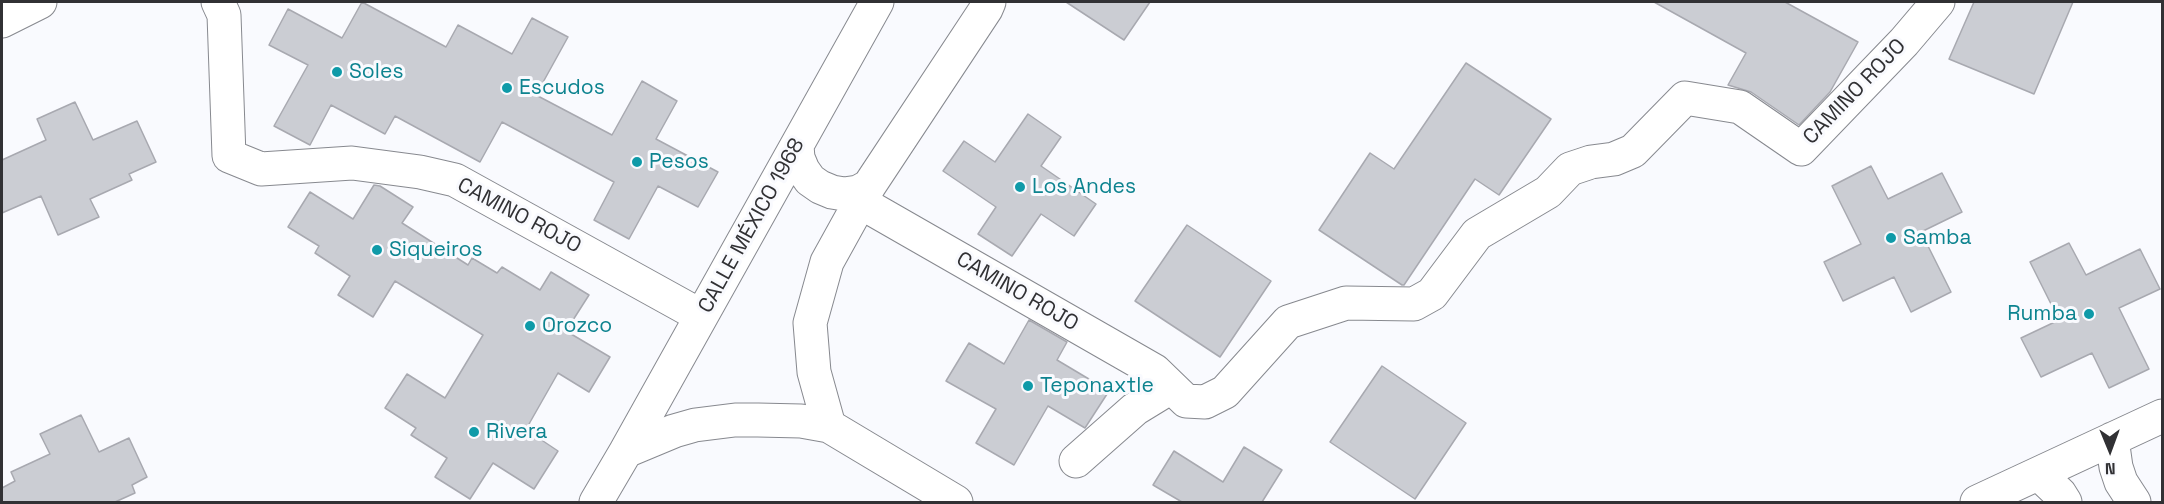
<!DOCTYPE html>
<html>
<head>
<meta charset="utf-8">
<style>
  body { margin:0 }
  #map { position:relative; width:2164px; height:504px; overflow:hidden; background:#f9fafe; font-family:"Space Grotesk",sans-serif }
  canvas { display:block }
  .frame { position:absolute; inset:0; border:3px solid #313134; pointer-events:none }
  .north { position:absolute; left:2080px; top:420px; width:60px; height:60px; -webkit-text-stroke:4px #f9fafe; paint-order:stroke; rotate:179deg; font-size:16px; font-weight:700; line-height:24px; text-align:center; color:#313134 }
  .north::after { content:''; display:block; margin:auto; width:21px; height:27px; background:#313134; clip-path:polygon(50% 0,100% 100%,50% 72%,0 100%) }
</style>
</head>
<body>
<div id="map">
<canvas width="2164" height="504"></canvas>
<div class="frame"></div>
<div class="north">N</div>
</div>
<script>
const context = document.querySelector('canvas').getContext('2d');
context.lineJoin = 'round';
function paint(path, color) { context.fillStyle = color; context.fill(path, 'evenodd'); }
const toPath = rows => new Path2D(rows.map(r => 'M' + r).join(''));
function strokePath(path, color, width, dash) { context.strokeStyle = color; context.lineWidth = width; context.lineCap = dash ? 'butt' : 'round'; context.setLineDash(dash || []); context.stroke(path); }
function write(font, color, halo, rows, align = 'center') {
  context.font = font + ' "Space Grotesk",sans-serif'; context.lineWidth = 6; context.setLineDash([]); context.textBaseline = 'middle'; context.strokeStyle = halo; context.fillStyle = color; for (const [text, x, y, turn = 0] of rows) {
    context.save(); context.translate(x, y); context.rotate((+turn || 0) * Math.PI / 180); context.textAlign = isNaN(turn) ? turn : align; if (halo) context.strokeText(text, 0, 0); context.fillText(text, 0, 0); context.restore();
  }
}
const building = toPath([
  [362,2,446,47,458,25,512,54,532,18,568,37,536,95,612,135,642,81,677,101,656,139,718,172,698,207,658,186,629,239,594,220,614,182,502,122,480,162,395,116,385,134,331,105,310,145,274,126,308,65,269,45,288,9,342,38,362,2],
  [1066,2,1150,2,1124,40,1066,2],
  [1654,2,1785,2,1858,42,1830,92,1799,125,1751,92,1728,85,1746,53,1654,2],
  [1974,2,2073,2,2034,94,1949,59,1974,2],
  [1466,63,1551,119,1499,195,1475,179,1404,285,1402,285,1319,230,1370,153,1394,169,1466,63],
  [75,102,93,140,137,121,156,162,129,174,132,180,90,199,99,217,58,235,41,196,2,213,2,160,46,140,37,119,75,102],
  [1028,114,1061,137,1041,166,1096,204,1074,236,1041,214,1012,256,978,234,996,207,943,171,964,141,995,162,1028,114],
  [1871,166,1888,199,1942,173,1962,212,1921,232,1951,292,1911,312,1894,277,1843,301,1824,262,1861,244,1832,186,1871,166],
  [374,185,380,186,413,207,402,223,468,265,472,258,497,273,502,267,540,290,551,272,589,295,566,331,610,357,589,392,558,373,529,424,537,429,534,435,558,451,534,489,493,463,470,499,435,477,447,458,411,435,416,428,385,408,407,374,445,398,483,335,395,281,373,317,338,295,350,276,315,253,319,246,288,227,310,192,353,219,374,185],
  [1187,225,1271,281,1220,357,1135,301,1187,225],
  [2069,243,2086,275,2140,249,2160,289,2119,308,2149,369,2109,388,2092,353,2041,377,2021,338,2059,320,2030,262,2069,243],
  [1029,320,1067,342,1057,360,1109,391,1085,428,1048,406,1014,465,976,443,996,409,946,381,969,343,1004,364,1029,320],
  [1382,366,1466,423,1415,499,1330,442,1382,366],
  [81,415,99,452,129,438,147,477,132,485,135,493,115,502,2,502,2,488,15,481,11,472,50,454,40,434,81,415],
  [1244,447,1282,470,1262,502,1182,502,1153,485,1174,451,1223,482,1244,447]
]);
const minor = toPath([
  [218,2,224,15,229,156,261,169,352,163,420,172,455,180,701,316],
  [2,21,40,2],
  [797,146,798,158,803,170,810,180,820,187,832,192,844,194,858,192,869,186],
  [860,202,1155,371,1186,401,1205,402,1225,392,1288,322,1346,303,1414,304,1432,294,1477,234,1548,192,1570,169,1591,162,1614,159,1633,151,1685,98,1740,107,1801,149,1904,42,1938,2],
  [829,426,814,372,810,323,827,262,869,186,986,9,989,2],
  [2112,439,2116,467,2121,482,2134,502],
  [626,451,877,2],
  [1076,461,1135,409,1171,387],
  [2039,474,2060,494,2065,502],
  [596,502,626,451,674,431,695,425,735,420,758,420,801,421,829,426,956,502],
  [1977,502,2162,416]
]);
const markers = [
  [337,72,6,"#0f9aa8"],
  [507,88,6,"#0f9aa8"],
  [637,162,6,"#0f9aa8"],
  [1020,187,6,"#0f9aa8"],
  [1891,238,6,"#0f9aa8"],
  [377,250,6,"#0f9aa8"],
  [2089,314,6,"#0f9aa8"],
  [530,326,6,"#0f9aa8"],
  [1028,386,6,"#0f9aa8"],
  [474,432,6,"#0f9aa8"]
];
const cultureNames = [
  ["Soles",349,72],
  ["Escudos",519,88],
  ["Pesos",649,162],
  ["Los Andes",1032,187],
  ["Samba",1903,238],
  ["Siqueiros",389,250],
  ["Rumba",2077,314,"right"],
  ["Orozco",542,326],
  ["Teponaxtle",1040,386],
  ["Rivera",486,432]
];
const streetNames = [
  ["CAMINO ROJO",1855,92,-46],
  ["CAMINO ROJO",519,216,28],
  ["CALLE MÉXICO 1968",752,226,-61],
  ["CAMINO ROJO",1017,292,30]
];
paint(building, '#cbcdd3');
strokePath(building, '#a8a9b0', 1.5);
strokePath(minor, '#87898f', 35);
strokePath(minor, '#fff', 33);
for (const [x, y, r, color] of markers) { const dot = new Path2D(); dot.arc(x, y, r, 0, 2 * Math.PI); context.fillStyle = color; context.fill(dot); strokePath(dot, '#f9fafe', 2); }
write('21px', '#0d838f', '#f9fafe', cultureNames, 'left');
write('21px', '#313134', '#f9fafe', streetNames);
</script>
</body>
</html>
